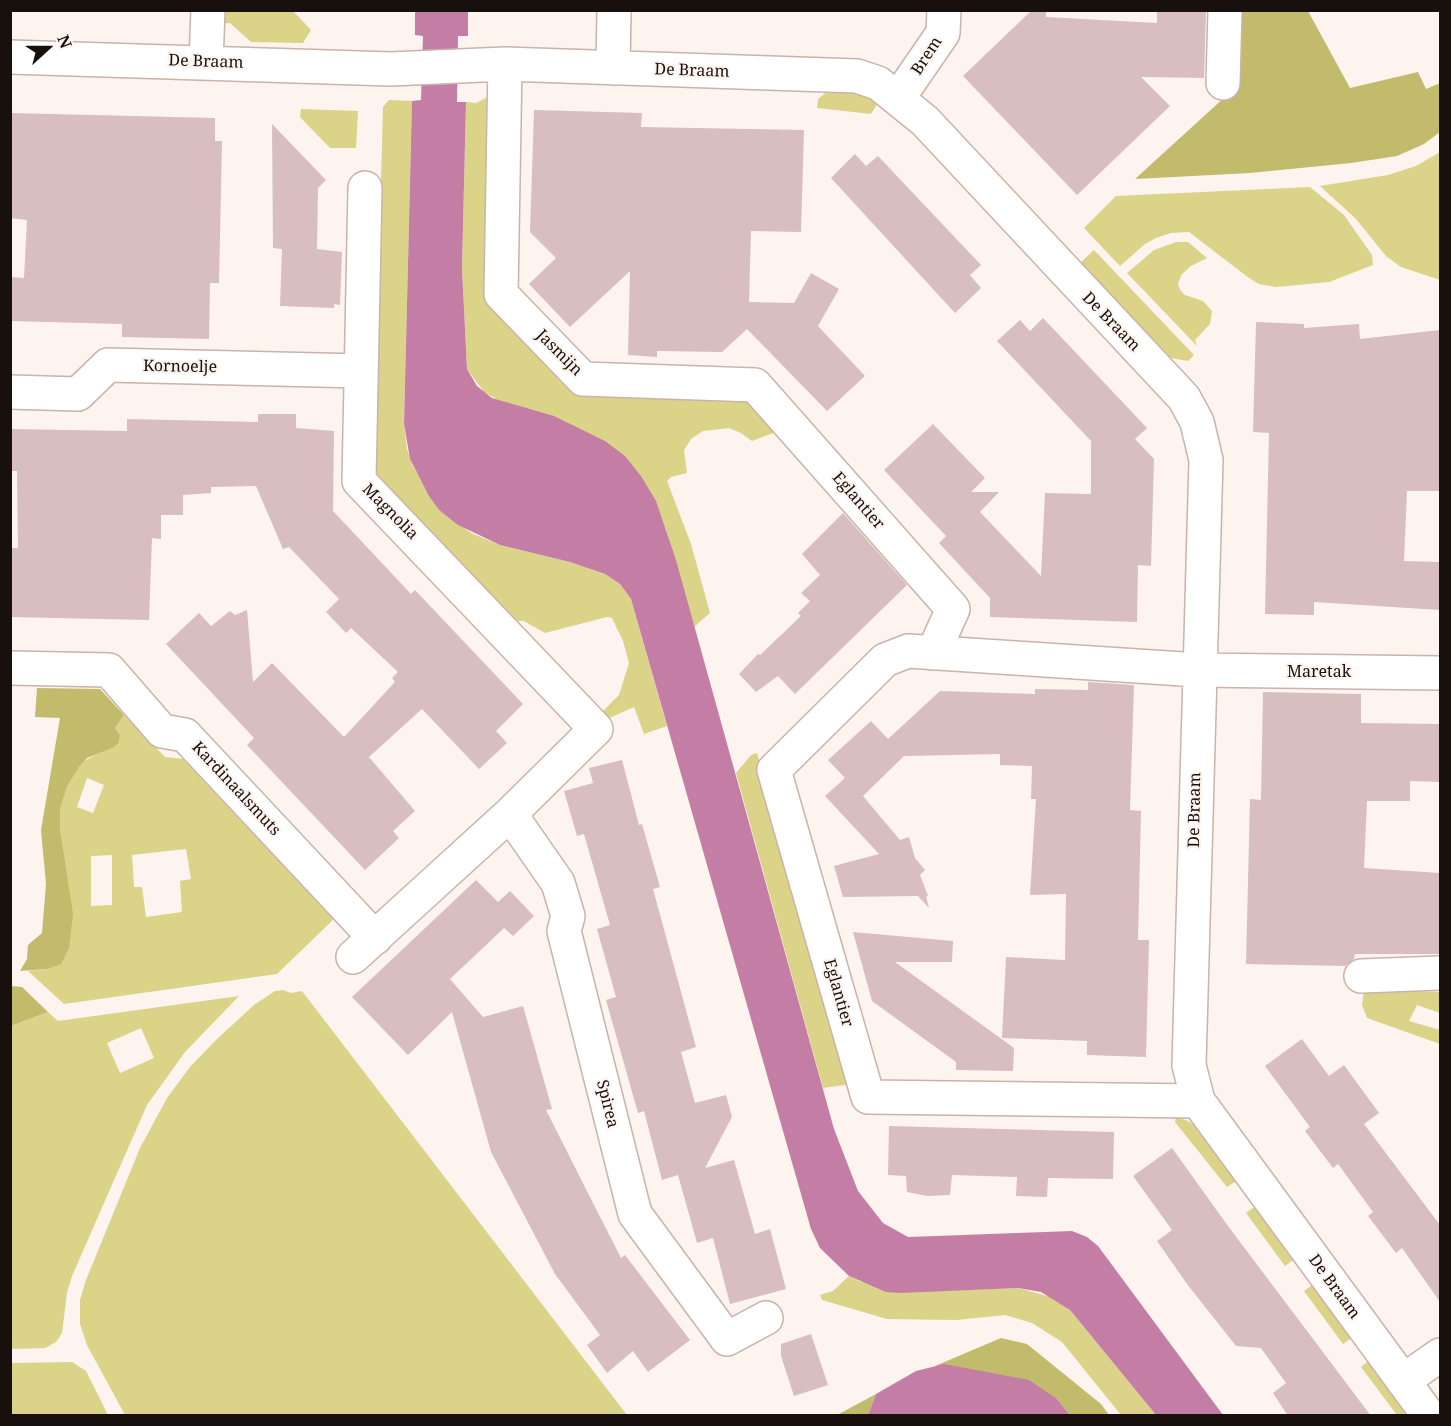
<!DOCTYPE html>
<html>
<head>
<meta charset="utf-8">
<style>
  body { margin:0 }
  #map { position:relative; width:1451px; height:1426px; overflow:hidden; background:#fdf3ef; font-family:"Noto Serif",serif }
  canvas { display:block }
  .frame { position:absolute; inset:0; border:12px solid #17100c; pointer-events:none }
  .north { position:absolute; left:18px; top:18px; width:60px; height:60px; -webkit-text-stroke:4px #fdf3ef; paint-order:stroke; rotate:69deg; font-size:16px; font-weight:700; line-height:24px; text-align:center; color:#17100c }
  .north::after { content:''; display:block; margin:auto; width:21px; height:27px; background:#17100c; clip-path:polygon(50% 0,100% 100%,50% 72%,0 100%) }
</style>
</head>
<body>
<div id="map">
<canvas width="1451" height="1426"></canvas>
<div class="frame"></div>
<div class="north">N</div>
</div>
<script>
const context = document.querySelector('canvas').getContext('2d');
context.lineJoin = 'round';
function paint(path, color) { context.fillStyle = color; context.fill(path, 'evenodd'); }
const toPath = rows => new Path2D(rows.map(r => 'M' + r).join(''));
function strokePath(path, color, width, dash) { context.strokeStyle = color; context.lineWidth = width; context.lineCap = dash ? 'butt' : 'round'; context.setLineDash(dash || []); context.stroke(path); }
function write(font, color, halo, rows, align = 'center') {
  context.font = font + ' "Noto Serif",serif'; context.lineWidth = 4.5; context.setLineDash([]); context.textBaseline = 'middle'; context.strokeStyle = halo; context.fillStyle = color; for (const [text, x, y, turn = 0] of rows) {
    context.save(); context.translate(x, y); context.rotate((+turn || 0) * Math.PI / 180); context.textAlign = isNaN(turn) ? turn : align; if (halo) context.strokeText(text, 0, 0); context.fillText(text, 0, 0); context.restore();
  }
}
const green = toPath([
  [248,10,293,11,311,30,303,43,251,42,230,23,217,24,217,11],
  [848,89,879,101,871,114,817,108,818,99,829,90],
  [490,96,488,301,576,393,747,397,779,431,752,441,741,433,729,428,703,431,691,439,684,450,687,473,671,477,667,481,691,544,710,613,694,627,665,527,505,404,484,392,467,369,462,268,466,102,476,103],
  [389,100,412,101,404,424,407,449,413,466,439,510,471,533,500,545,570,562,605,574,620,584,631,599,667,726,644,734,634,707,607,719,600,714,619,695,629,663,623,641,612,618,607,617,545,633,524,621,511,621,373,478,383,107],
  [301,109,358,111,356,148,330,148,300,117],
  [1440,152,1440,280,1401,267,1386,256,1356,219,1320,186,1388,175,1416,166],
  [1310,187,1344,215,1372,255,1373,265,1329,282,1276,287,1259,284,1249,278,1189,232,1171,233,1156,238,1145,244,1120,266,1084,228,1116,196],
  [1176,242,1188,242,1207,258,1191,266,1182,274,1178,283,1180,290,1185,295,1203,301,1212,311,1210,324,1195,340,1197,346,1127,273,1154,250],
  [1094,250,1194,355,1188,361,1171,358,1080,263],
  [124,715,165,757,183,759,306,890,318,893,338,915,277,974,64,1004,28,971,47,969,60,809,64,792,71,777,84,761,119,742,120,735,115,728],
  [87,778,104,785,93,813,77,807],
  [186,849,191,879,180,881,182,912,146,917,142,887,134,887,132,855],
  [112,855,112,905,91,906,91,856],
  [757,753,797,892,852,1084,823,1088,736,773,751,755],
  [283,990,291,993,302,991,627,1415,125,1415,87,1345,80,1324,80,1300,86,1280,140,1148,167,1098,190,1067,216,1040,254,1005,275,991],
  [1364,990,1440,992,1440,1013,1417,1005,1409,1021,1440,1030,1440,1044,1367,1018,1362,1005],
  [239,996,185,1052,147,1105,72,1276,67,1293,62,1333,56,1342,45,1348,11,1349,11,1026,48,1012,58,1021],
  [141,1028,154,1058,120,1073,107,1043],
  [1176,1117,1188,1121,1200,1129,1238,1180,1227,1187,1175,1122],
  [1257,1205,1296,1258,1285,1266,1246,1213],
  [849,1276,861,1282,960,1290,1018,1288,1051,1297,1070,1310,1156,1415,1121,1415,1062,1342,1032,1323,1005,1315,956,1320,887,1319,822,1300,820,1295,833,1291],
  [1315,1283,1354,1336,1343,1344,1304,1291],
  [1371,1359,1409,1410,1402,1415,1397,1415,1361,1367],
  [72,1362,86,1371,108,1415,11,1415,11,1363]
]);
const forest = toPath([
  [1239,11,1308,11,1350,88,1418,72,1426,89,1440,83,1440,132,1424,144,1397,156,1351,163,1250,173,1135,179,1237,86],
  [37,688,100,689,124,715,115,728,120,735,119,742,114,747,87,758,79,767,67,786,60,809,60,830,73,914,69,948,61,964,47,969,20,971,27,959,28,945,42,933,46,884,41,830,60,718,35,717],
  [11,986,22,987,48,1012,11,1026],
  [1001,1338,1027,1344,1101,1404,1109,1415,1070,1415,1057,1399,935,1366],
  [876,1394,868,1415,837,1415]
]);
const water = toPath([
  [415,11,468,11,468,36,458,36,457,102,466,102,462,268,467,369,477,386,492,398,554,416,605,441,625,456,641,476,656,501,676,560,834,1129,858,1191,883,1223,908,1237,1072,1231,1087,1237,1098,1246,1223,1415,1156,1415,1070,1310,1041,1292,1018,1288,900,1293,886,1292,849,1276,820,1248,811,1229,631,599,620,584,605,574,570,562,500,545,458,525,439,510,429,496,410,459,404,424,412,101,421,100,423,36,415,35],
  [944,1364,1029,1380,1057,1399,1070,1415,868,1415,876,1394,916,1371]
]);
const building = toPath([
  [1032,10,1046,10,1046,17,1157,23,1157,10,1206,10,1204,78,1141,77,1170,106,1077,195,963,76],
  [534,110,642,113,641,127,804,130,801,232,751,231,749,302,794,303,811,273,839,289,818,326,865,376,827,411,747,329,722,352,657,351,657,357,628,355,630,271,570,327,529,284,556,258,530,232],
  [10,113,215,118,215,141,222,141,219,283,210,283,209,339,122,337,122,324,10,321,10,277,24,278,27,220,10,218],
  [272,124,326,180,318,188,317,249,342,252,340,305,334,304,334,308,280,306,282,249,273,248],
  [855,154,866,166,878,156,981,265,970,275,981,288,955,313,831,178],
  [1043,318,1147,428,1135,439,1154,459,1151,566,1138,565,1137,622,990,617,990,598,939,543,946,536,884,470,933,424,985,478,971,492,999,492,980,512,1041,576,1045,493,1091,494,1091,441,997,341,1020,320,1030,331],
  [1256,322,1304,324,1304,328,1359,324,1360,339,1440,330,1440,491,1407,491,1404,561,1440,562,1440,610,1314,602,1314,615,1265,614,1269,433,1253,432],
  [258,414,296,414,296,428,334,431,333,511,411,594,415,590,523,704,496,731,507,743,479,769,422,709,369,757,415,811,393,831,399,838,365,870,247,745,254,738,166,644,199,613,211,626,230,611,235,615,247,610,253,682,272,663,344,737,395,682,392,678,398,672,351,628,346,633,326,612,339,599,289,547,283,549,256,486,211,487,211,493,183,495,183,515,161,515,161,539,152,538,149,620,10,617,10,548,18,548,17,471,10,471,10,429,127,431,127,419,258,422],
  [843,513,907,585,795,694,778,676,756,692,739,674,758,654,760,655,801,616,798,613,810,601,801,593,820,575,802,554],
  [1088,682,1134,685,1130,810,1141,811,1138,940,1149,940,1146,1057,1087,1055,1087,1041,1002,1038,1006,957,1065,960,1066,894,1030,895,1036,799,1031,799,1032,766,1000,765,1000,754,904,756,863,796,900,840,909,837,915,858,925,870,920,875,928,896,926,896,929,908,918,896,843,897,834,866,879,854,825,796,845,778,828,760,871,721,888,739,940,691,1035,694,1035,689,1088,690],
  [1263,692,1361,694,1361,723,1440,724,1440,782,1410,781,1410,801,1367,801,1364,868,1440,873,1440,954,1355,954,1354,959,1345,966,1246,964,1250,799,1261,800],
  [622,760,639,825,642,824,660,887,653,889,696,1047,681,1052,695,1103,726,1095,732,1117,705,1168,734,1160,755,1234,770,1229,786,1289,730,1304,713,1238,697,1243,678,1175,662,1180,644,1111,638,1113,606,1000,616,997,597,929,610,925,584,834,577,836,564,791,593,783,589,768],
  [476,880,498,902,510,891,534,916,513,936,504,928,450,979,483,1017,523,1006,552,1109,546,1110,592,1201,621,1258,625,1255,690,1340,648,1372,633,1351,607,1373,587,1345,600,1335,555,1274,491,1152,452,1012,408,1055,352,997],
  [853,932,953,941,952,962,895,962,1014,1048,1013,1071,956,1070,956,1062,872,1001],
  [1302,1039,1329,1076,1344,1065,1379,1113,1364,1124,1440,1225,1440,1302,1402,1248,1396,1253,1368,1216,1373,1212,1338,1164,1333,1168,1305,1131,1310,1127,1265,1066],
  [889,1126,1114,1132,1113,1179,1048,1178,1047,1197,1016,1196,1017,1177,952,1175,950,1195,927,1196,907,1192,906,1176,888,1175],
  [1172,1148,1228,1226,1371,1416,1288,1416,1273,1393,1286,1383,1261,1348,1236,1346,1187,1284,1157,1241,1172,1230,1133,1176],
  [811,1334,828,1385,794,1396,781,1356,781,1344]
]);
const minor = toPath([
  [10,57,391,69,505,64,857,76,878,83,925,121,1184,398,1197,422,1206,460,1189,1065,1198,1101,1429,1416],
  [206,62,208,10],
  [505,64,501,294,583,379,755,385,953,609,933,653],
  [613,68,614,10],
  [1223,83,1225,10],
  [899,97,943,33,944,10],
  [10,392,78,394,108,365,361,371],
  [10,668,109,670,162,731,185,735,375,938],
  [510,814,558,883,568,916,564,931,635,1214,727,1339,766,1318],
  [353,957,510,814,596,729,359,481,365,188],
  [1361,976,1440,973],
  [1198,1101,868,1097,774,770,885,660,908,651,1198,670,1440,673],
  [1403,1381,1440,1355]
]);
const streetNames = [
  ["Brem",927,56,-57],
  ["De Braam",206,62,2],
  ["De Braam",692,71,2],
  ["De Braam",1111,322,46],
  ["Jasmijn",559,353,45],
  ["Kornoelje",180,367,1],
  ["Eglantier",858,501,49],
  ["Magnolia",390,512,45],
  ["Maretak",1319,672],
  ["Kardinaalsmuts",236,789,47],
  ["De Braam",1195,810,-89],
  ["Eglantier",838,993,74],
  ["Spirea",607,1104,76],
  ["De Braam",1334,1287,54]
];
paint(green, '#dbd388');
paint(forest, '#c3bb6c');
paint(water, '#c47ea6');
paint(building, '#d8bebf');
strokePath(minor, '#cab3a9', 36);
strokePath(minor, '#fff', 33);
write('16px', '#17100c', '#fdf3ef', streetNames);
</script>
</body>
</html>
